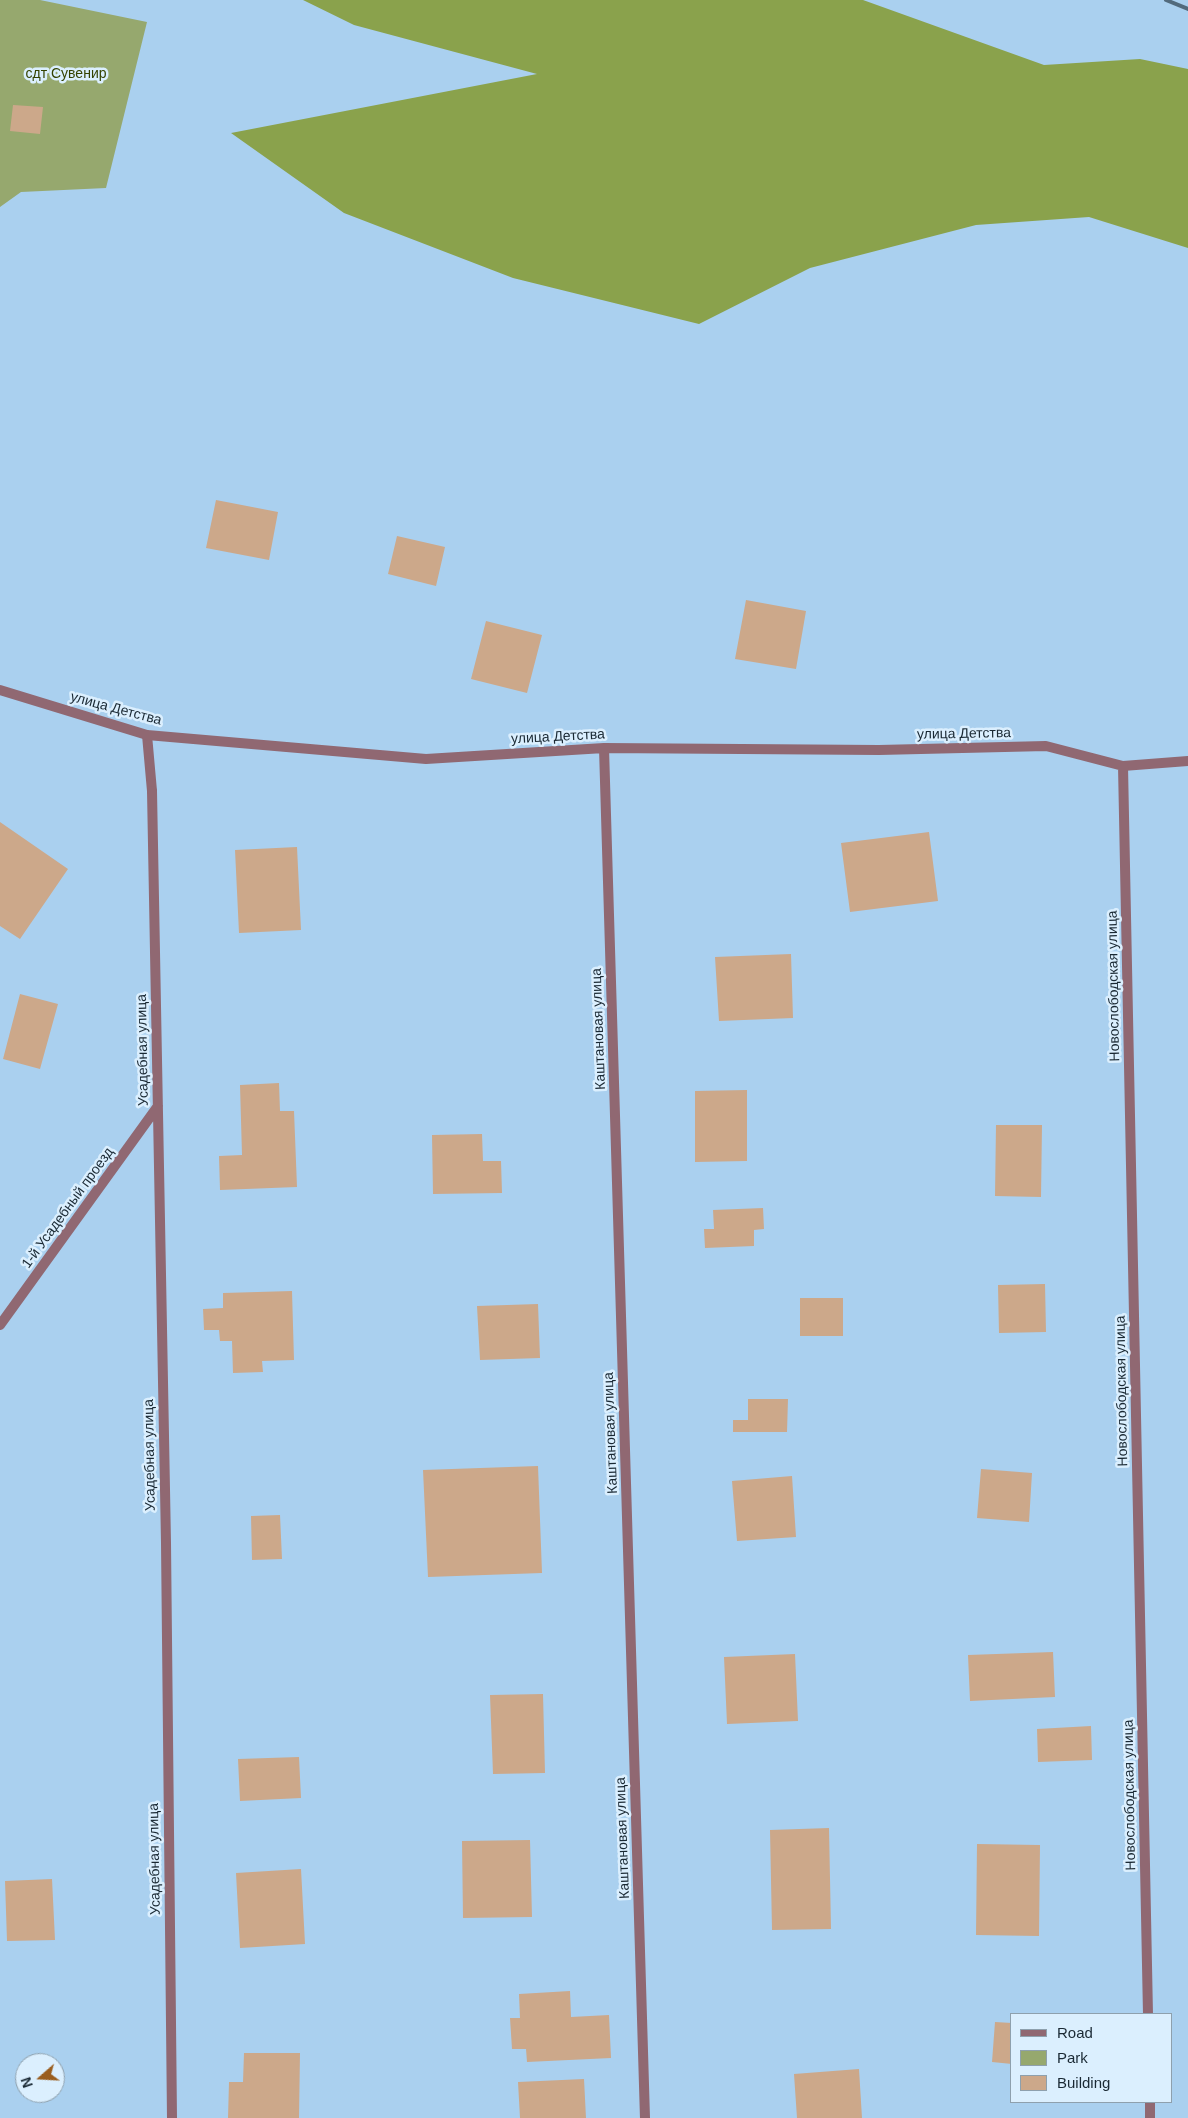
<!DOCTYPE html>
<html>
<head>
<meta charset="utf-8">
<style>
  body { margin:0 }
  #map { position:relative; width:1188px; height:2118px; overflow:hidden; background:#aad0ef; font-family:Arial,sans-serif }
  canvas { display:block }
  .legend { position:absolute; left:1010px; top:2013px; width:162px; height:90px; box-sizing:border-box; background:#dbeffe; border:1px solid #8ea0ad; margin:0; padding:6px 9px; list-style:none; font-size:15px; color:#1a2934 }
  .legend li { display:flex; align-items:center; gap:10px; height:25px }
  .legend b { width:25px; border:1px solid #8ea0ad }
  .north { position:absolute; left:15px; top:2053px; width:50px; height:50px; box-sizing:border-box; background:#dbeffe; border:1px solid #8ea0ad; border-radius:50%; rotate:251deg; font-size:14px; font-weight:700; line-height:20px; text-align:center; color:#1a2934 }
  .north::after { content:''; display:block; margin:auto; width:18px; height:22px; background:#9a5e1f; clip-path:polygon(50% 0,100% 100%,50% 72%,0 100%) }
</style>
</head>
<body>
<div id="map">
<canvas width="1188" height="2118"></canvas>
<ul class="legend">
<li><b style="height:6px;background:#906872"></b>Road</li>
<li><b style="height:14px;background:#96a86e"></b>Park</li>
<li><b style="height:14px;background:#cca88a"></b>Building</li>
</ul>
<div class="north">N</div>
</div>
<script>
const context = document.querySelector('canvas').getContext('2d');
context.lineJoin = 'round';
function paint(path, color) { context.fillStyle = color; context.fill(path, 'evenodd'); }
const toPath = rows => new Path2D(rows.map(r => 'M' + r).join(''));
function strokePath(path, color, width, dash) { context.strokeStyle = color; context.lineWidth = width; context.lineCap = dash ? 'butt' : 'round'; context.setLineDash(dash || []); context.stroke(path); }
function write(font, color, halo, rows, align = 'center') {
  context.font = font + ' Arial,sans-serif'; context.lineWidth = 5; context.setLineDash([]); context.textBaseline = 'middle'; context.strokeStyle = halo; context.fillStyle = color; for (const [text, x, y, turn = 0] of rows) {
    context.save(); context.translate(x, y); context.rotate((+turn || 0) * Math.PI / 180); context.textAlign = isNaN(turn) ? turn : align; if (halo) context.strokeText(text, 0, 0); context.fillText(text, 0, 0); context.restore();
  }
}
const green = toPath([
  [0,0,40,0,147,22,106,188,21,192,0,207]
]);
const forest = toPath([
  [303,0,863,0,1044,65,1140,59,1188,69,1188,248,1089,217,976,225,810,268,699,324,513,278,344,213,231,133,537,74,354,25]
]);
const building = toPath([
  [13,105,43,107,40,134,10,131],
  [216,500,278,512,269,560,206,548],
  [397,536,445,547,436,586,388,574],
  [746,600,806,611,796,669,735,659],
  [486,621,542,635,527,693,471,679],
  [0,822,68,869,20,939,0,926],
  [929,832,938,901,850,912,841,843],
  [297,847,301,930,239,933,235,850],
  [791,954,793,1018,719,1021,715,957],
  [20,994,58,1004,40,1069,3,1059],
  [279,1083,280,1111,294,1111,297,1187,220,1190,219,1156,242,1155,240,1085],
  [747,1090,747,1161,695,1162,695,1091],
  [996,1125,1042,1125,1041,1197,995,1196],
  [482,1134,483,1161,501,1161,502,1193,433,1194,432,1135],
  [763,1208,764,1229,754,1230,754,1246,705,1248,704,1229,714,1229,713,1210],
  [1045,1284,1046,1332,999,1333,998,1285],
  [292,1291,294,1360,262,1361,263,1372,233,1373,232,1341,220,1341,219,1330,204,1330,203,1309,223,1308,223,1293],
  [800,1298,843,1298,843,1336,800,1336],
  [538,1304,540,1358,480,1360,477,1306],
  [748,1399,788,1399,787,1432,733,1432,733,1420,748,1420],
  [538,1466,542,1573,428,1577,423,1470],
  [981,1469,1032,1473,1029,1522,977,1518],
  [792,1476,796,1537,737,1541,732,1481],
  [280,1515,282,1559,252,1560,251,1516],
  [1053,1652,1055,1697,970,1701,968,1655],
  [795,1654,798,1721,727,1724,724,1657],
  [543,1694,545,1773,493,1774,490,1695],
  [1091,1726,1092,1760,1038,1762,1037,1729],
  [299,1757,301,1798,240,1801,238,1759],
  [829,1828,831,1929,772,1930,770,1830],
  [530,1840,532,1917,463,1918,462,1841],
  [977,1844,1040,1845,1039,1936,976,1935],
  [301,1869,305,1944,240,1948,236,1873],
  [52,1879,55,1940,7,1941,5,1881],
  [570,1991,571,2017,609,2015,611,2058,527,2062,526,2049,512,2049,510,2018,520,2018,519,1994],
  [995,2022,1012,2023,1012,2064,992,2062],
  [244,2053,300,2053,299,2118,228,2118,229,2082,243,2082],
  [859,2069,862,2118,797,2118,794,2074],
  [584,2079,586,2118,520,2118,518,2082]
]);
const lane = toPath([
  [147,735,152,791],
  [1123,766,1188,761]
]);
const street = toPath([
  [0,690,147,735,426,759,604,748,879,750,1046,746,1123,766,1148,2014],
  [604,748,645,2118],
  [152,791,166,1543,172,2118],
  [0,1325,158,1106],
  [1150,2102,1150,2118]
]);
const rail = toPath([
  [1166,0,1188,9]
]);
const parkNames = [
  ["сдт Сувенир",66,74]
];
const streetNames = [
  ["улица Детства",116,709,15],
  ["улица Детства",964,734,-1],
  ["улица Детства",558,737,-3],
  ["Новослободская улица",1114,986,-91],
  ["Каштановая улица",599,1029,-92],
  ["Усадебная улица",143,1050,-91],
  ["1-й Усадебный проезд",68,1208,-54],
  ["Новослободская улица",1122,1391,-91],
  ["Каштановая улица",611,1433,-92],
  ["Усадебная улица",150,1455,-91],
  ["Новослободская улица",1130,1795,-91],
  ["Каштановая улица",623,1838,-92],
  ["Усадебная улица",155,1859,-91]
];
paint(green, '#96a86e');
paint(forest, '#8aa24c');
paint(building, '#cca88a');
strokePath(lane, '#906872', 10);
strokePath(street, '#906872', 10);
strokePath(rail, '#526a7c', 4);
write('14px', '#344200', '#dbeffe', parkNames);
write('14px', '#1a2934', '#dbeffe', streetNames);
</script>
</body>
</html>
